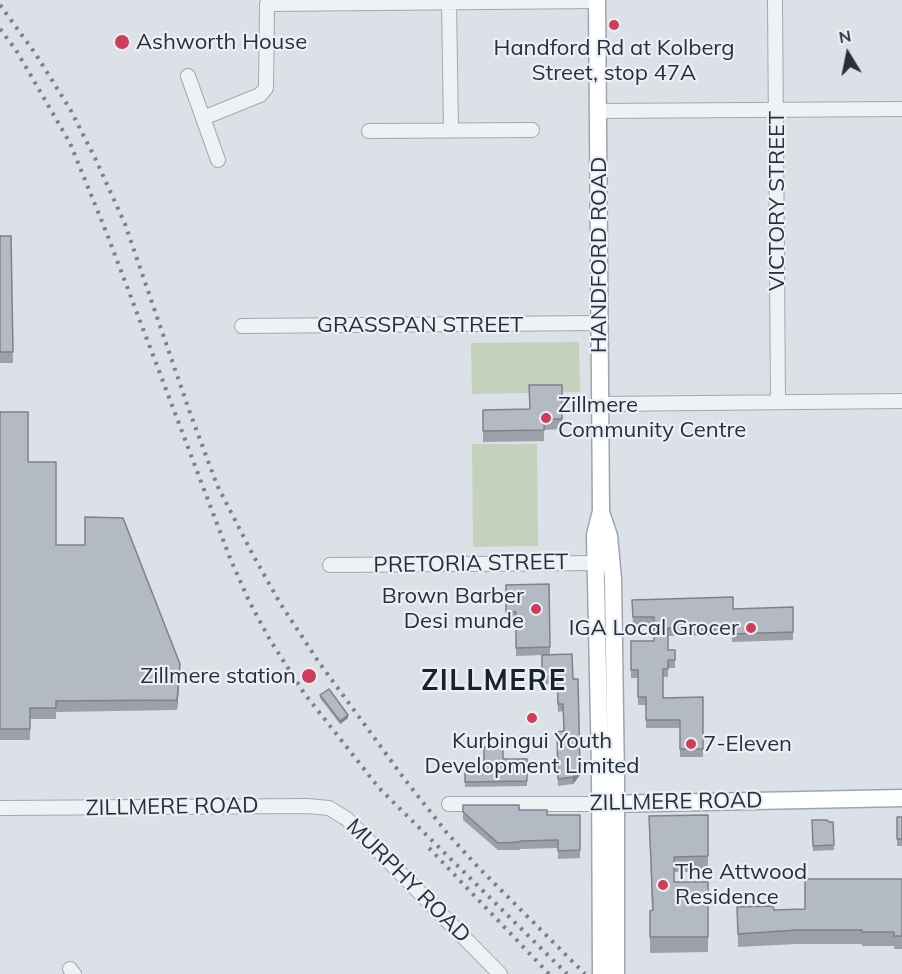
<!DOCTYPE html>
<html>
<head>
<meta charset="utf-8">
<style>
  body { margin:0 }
  #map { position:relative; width:902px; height:974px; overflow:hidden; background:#dce1e7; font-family:Mulish,sans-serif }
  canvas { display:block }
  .north { position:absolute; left:818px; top:24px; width:60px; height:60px; -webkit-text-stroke:4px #ecf0f5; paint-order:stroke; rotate:350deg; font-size:16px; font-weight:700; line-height:24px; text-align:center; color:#26303e }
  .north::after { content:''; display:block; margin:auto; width:21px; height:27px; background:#26303e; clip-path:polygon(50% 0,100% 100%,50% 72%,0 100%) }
</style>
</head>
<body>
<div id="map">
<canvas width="902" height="974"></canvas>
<div class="north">N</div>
</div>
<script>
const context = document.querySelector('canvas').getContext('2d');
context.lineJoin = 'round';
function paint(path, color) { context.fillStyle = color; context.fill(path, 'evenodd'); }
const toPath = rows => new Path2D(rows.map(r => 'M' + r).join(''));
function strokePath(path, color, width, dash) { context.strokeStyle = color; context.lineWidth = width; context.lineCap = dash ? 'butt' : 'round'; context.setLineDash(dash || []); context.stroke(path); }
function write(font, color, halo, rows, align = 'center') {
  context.font = font + ' Mulish,sans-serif'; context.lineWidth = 4.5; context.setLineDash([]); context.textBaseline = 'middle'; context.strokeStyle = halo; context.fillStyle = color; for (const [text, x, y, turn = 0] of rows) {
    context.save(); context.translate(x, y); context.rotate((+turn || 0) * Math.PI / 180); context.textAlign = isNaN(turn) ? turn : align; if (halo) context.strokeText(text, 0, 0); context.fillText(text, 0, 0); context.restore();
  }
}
const green = toPath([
  [579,342,580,392,472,394,471,343],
  [472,444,537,444,538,546,473,547]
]);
const minor = toPath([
  [775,0,778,402],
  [449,1,451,130],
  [188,76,218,160],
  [599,111,902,109],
  [203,118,260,95,266,88,267,4,597,1],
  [369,131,532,130],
  [242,326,599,323],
  [600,404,902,401],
  [330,565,603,563],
  [449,804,600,804],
  [0,808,307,806,329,808,347,819,500,974],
  [70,969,74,974]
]);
const major = toPath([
  [597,0,601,511,595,535,600,768,601,974],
  [601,512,609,536,613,579,616,781,616,974],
  [606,804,902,798]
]);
const rail = toPath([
  [0,5,35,53,70,109,95,158,125,224,189,410,217,485,253,555,280,603,318,661,403,777,447,833,478,867,585,974],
  [0,29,16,50,70,143,107,234,230,558,249,601,270,640,304,693,379,788,567,974],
  [429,848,549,974]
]);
const wall = toPath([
  [0,236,11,236,13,363,0,363],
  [483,410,562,419,562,429,544,430,544,441,483,442],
  [0,412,28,462,56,545,180,675,177,710,56,712,56,719,30,719,30,740,0,740],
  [549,584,550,654,573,679,580,775,573,784,558,786,557,732,564,731,563,711,558,712,557,684,542,684,542,655,516,656,516,620,506,620,506,585],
  [632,600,733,609,793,607,793,640,732,642,732,635,668,636,668,650,675,650,675,668,668,668,668,677,663,677,663,698,703,697,703,757,680,757,680,728,646,728,646,705,638,705,638,678,631,678,631,641,654,641,654,625,633,625],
  [320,695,348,718,340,724,320,698],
  [503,759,527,759,527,786,465,787,465,767,484,767],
  [463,805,519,810,547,815,580,815,580,858,558,859,558,848,520,849,520,850,498,850,463,820],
  [708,815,708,872,674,872,674,882,708,882,708,952,650,953,650,911,652,910,649,816],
  [897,817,902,817,902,846,897,846],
  [812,820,833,822,834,850,813,851],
  [902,879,902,949,894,949,894,946,862,946,862,944,796,944,738,947,737,907,774,910,805,909]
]);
const shadedWall = toPath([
  [180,664,180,675,177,710,177,700],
  [348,715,348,718,340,724,340,721],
  [580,768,580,775,573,784,573,777]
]);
const building = toPath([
  [0,236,11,236,13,352,0,352,0,236],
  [529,385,562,385,562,419,544,419,544,430,483,431,483,410,530,409,529,385],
  [0,412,28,412,28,462,56,462,56,545,85,545,85,517,123,518,180,664,177,700,56,701,56,708,30,708,30,729,0,729,0,412],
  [549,584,550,647,516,648,516,612,506,612,506,585,549,584],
  [733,597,733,609,793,607,793,632,732,634,732,627,668,628,668,650,675,650,675,660,668,660,668,669,663,669,663,698,703,697,703,749,680,749,680,720,646,720,646,697,638,697,638,670,631,670,631,641,654,641,654,617,633,617,632,600,733,597],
  [572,654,573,679,578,679,580,768,573,777,558,779,557,732,564,731,563,704,558,704,557,676,542,677,542,655,572,654],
  [329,689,348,715,340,721,320,695,329,689],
  [484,747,503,747,503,759,527,759,527,781,465,782,465,767,484,767,484,747],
  [463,805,519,805,519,810,547,810,547,815,580,815,580,850,558,851,558,840,520,841,520,842,498,843,463,812,463,805],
  [708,815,708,856,674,857,674,882,708,882,708,937,650,937,650,911,653,910,649,816,708,815],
  [897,817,902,817,902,839,897,839,897,817],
  [812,820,827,820,829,822,833,822,834,845,813,846,812,820],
  [805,879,902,879,902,936,894,936,894,932,862,932,862,930,796,930,738,934,737,907,773,906,774,910,805,909,805,879]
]);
const markers = [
  [614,25,6,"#d13c59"],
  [122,42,8,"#d13c59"],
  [546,418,6,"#d13c59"],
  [536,609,6,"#d13c59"],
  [751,628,6,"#d13c59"],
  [309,676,8,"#d13c59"],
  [532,718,6,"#d13c59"],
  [691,744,6,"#d13c59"],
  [663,885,6,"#d13c59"]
];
const poiNames = [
  ["Ashworth House",136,42],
  ["Handford Rd at Kolberg",614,48,"center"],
  ["Street, stop 47A",614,73,"center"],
  ["Zillmere",558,405],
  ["Community Centre",558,430],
  ["Brown Barber",524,596,"right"],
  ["Desi munde",524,621,"right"],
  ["IGA Local Grocer",739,628,"right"],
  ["Zillmere station",296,676,"right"],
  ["Kurbingui Youth",532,741,"center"],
  ["Development Limited",532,766,"center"],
  ["7-Eleven",703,744],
  ["The Attwood",675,872],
  ["Residence",675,897]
];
const streetNames = [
  ["VICTORY STREET",777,201,-90],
  ["HANDFORD ROAD",599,255,-90],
  ["GRASSPAN STREET",420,325],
  ["PRETORIA STREET",471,564,-1],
  ["ZILLMERE ROAD",676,802,-1],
  ["ZILLMERE ROAD",172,807,-1],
  ["MURPHY ROAD",408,881,45]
];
const districtNames = [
  ["ZILLMERE",494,682]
];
paint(green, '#c3d1bd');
strokePath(minor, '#a2a8b1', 16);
strokePath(major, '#9ba6b3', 19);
strokePath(minor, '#eff2f5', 14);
strokePath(major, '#fff', 16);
strokePath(rail, '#768191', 4, [3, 6]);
paint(wall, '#9ba0a9');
paint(shadedWall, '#7e8289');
paint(building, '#b4bac4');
strokePath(building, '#7e8289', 1.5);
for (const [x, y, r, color] of markers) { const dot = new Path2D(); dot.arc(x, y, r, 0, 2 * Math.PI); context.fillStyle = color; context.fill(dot); strokePath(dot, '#ecf0f5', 2); }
write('22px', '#26303e', '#ecf0f5', poiNames, 'left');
write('22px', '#26303e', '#ecf0f5', streetNames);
context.letterSpacing = '1.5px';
write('bold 28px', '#18212e', '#ecf0f5', districtNames);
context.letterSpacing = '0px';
</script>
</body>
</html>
